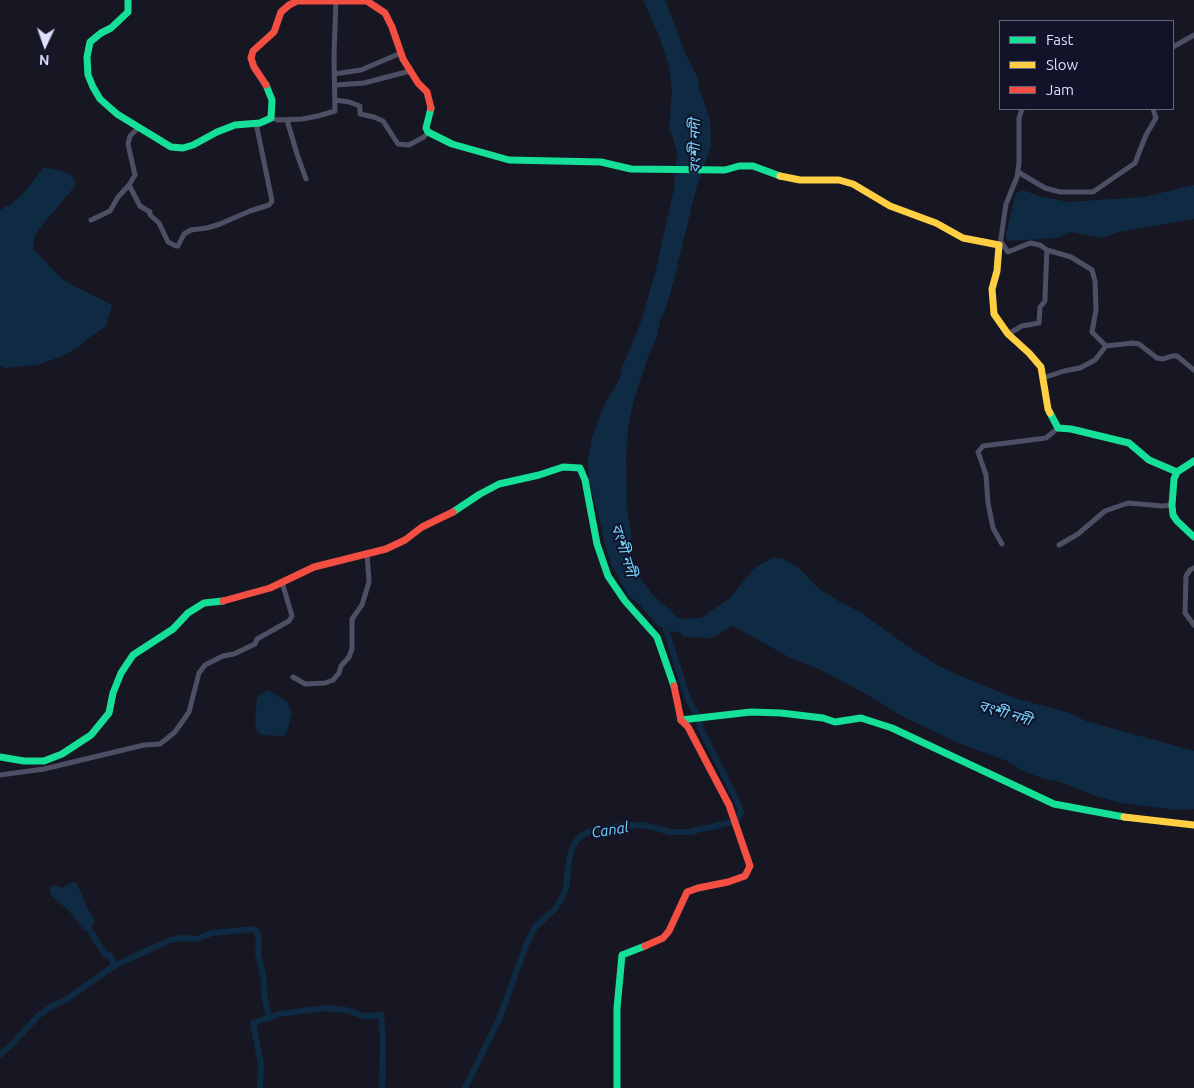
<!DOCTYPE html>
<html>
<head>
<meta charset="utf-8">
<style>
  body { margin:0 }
  #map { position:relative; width:1194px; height:1088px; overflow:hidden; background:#171724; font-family:Ubuntu,sans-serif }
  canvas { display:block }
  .legend { position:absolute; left:999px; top:20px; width:175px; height:90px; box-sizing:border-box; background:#121229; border:1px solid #63647e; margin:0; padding:6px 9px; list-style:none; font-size:15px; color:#dcdffd }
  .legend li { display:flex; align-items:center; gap:10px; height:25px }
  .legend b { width:25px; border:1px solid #63647e }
  .north { position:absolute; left:20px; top:20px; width:50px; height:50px; -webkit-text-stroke:4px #121229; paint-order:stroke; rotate:183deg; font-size:14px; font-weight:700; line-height:20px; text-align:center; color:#dcdffd }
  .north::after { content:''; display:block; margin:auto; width:18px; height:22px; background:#dcdffd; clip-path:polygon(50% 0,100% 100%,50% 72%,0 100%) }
</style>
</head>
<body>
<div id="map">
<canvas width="1194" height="1088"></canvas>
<ul class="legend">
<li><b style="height:6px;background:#16e098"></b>Fast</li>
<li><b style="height:6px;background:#ffcf43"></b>Slow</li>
<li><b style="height:6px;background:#f24e42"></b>Jam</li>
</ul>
<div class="north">N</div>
</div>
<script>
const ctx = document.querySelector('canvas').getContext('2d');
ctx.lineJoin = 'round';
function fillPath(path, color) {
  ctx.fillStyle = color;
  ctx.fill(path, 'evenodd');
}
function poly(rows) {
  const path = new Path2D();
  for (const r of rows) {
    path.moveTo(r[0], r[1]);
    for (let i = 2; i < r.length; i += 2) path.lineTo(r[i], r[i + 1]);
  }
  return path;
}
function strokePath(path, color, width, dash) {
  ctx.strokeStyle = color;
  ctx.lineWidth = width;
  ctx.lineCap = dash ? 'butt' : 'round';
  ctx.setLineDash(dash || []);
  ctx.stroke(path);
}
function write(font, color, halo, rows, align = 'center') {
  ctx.font = font + ' Ubuntu,"Noto Sans Bengali",sans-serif';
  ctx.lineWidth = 4;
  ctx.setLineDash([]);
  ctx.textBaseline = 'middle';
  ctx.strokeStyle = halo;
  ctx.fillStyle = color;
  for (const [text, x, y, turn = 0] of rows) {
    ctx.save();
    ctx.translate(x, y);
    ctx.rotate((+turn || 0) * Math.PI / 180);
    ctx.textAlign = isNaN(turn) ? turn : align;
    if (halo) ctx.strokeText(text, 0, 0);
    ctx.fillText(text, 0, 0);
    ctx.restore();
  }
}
fillPath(poly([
  [643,0,665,0,686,55,697,76,700,91,710,119,711,146,696,189,680,255,665,293,657,337,649,354,634,399,628,427,626,458,627,509,631,533,631,559,635,571,652,594,677,617,685,619,695,618,701,618,708,613,729,599,753,570,761,564,775,557,784,559,800,569,818,588,840,602,860,612,906,645,937,665,951,672,1014,698,1067,712,1086,721,1194,751,1194,809,1177,810,1121,803,1096,796,1060,782,1044,779,1021,770,1007,761,958,743,900,715,866,694,819,669,787,656,726,622,718,628,694,634,669,631,657,625,640,605,628,595,611,564,605,545,602,529,589,482,588,461,592,438,604,405,620,378,622,368,642,319,656,269,674,189,677,153,673,138,669,130,672,90,669,66,658,33],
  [44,167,63,171,70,175,75,180,75,186,38,230,35,235,33,249,61,278,70,284,112,305,106,326,90,337,79,347,63,356,37,365,5,368,0,366,0,210,11,204,22,195],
  [1194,185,1194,219,1119,232,1102,238,1071,232,1057,238,1007,241,1006,233,1016,193,1023,190,1039,196,1068,202,1144,197],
  [269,690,288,703,292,713,287,732,283,736,262,735,257,731,255,723,257,698,262,693],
  [73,882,77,883,86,906,95,920,91,928,91,934,83,929,69,911,52,896,50,892,50,887,55,885,62,888]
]), '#0f2b43');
strokePath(poly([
  [88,927,102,950,105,954,110,955,114,966],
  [0,1055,11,1045,39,1015,54,1005,64,1001,114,966,170,940,182,938,197,939,212,933,253,929,257,932,259,941,258,953,264,980,264,993,269,1018],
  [260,1088,261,1064,253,1023,279,1014,325,1008,346,1010,364,1016,381,1015,383,1040,382,1088],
  [465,1088,500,1017,526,945,535,927,555,909,562,898,566,888,569,860,573,846,578,839,585,833,619,826,643,825,671,832,688,832,737,821,741,812,737,801,700,727,698,716,689,702,664,624]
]), '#0f2b43', 6);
strokePath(poly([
  [660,311,673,265],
  [686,632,711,633,736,617]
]), '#0f2b43', 10);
strokePath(poly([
  [1173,47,1194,35],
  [334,74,361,70,401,53],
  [336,85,364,83,410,71],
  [335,100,349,102,360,106,360,114,374,117,383,121,398,144,409,145,424,137,428,132],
  [271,118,277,120,302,119,318,116,335,111,334,55,336,0],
  [287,120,297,154,306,179],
  [139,127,130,136,128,144,135,175,129,185,140,206,150,212,150,215,159,223,168,242,176,246,178,246,184,234,191,230,207,228,220,224,250,211,269,205,272,201,256,123],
  [1018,172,1045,188,1060,192,1093,192,1135,163,1146,135,1156,118,1153,109],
  [91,220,110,211,118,197,129,185],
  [1001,242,1008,252,1030,243,1040,245,1047,250,1071,257,1092,270,1095,281,1096,310,1092,332,1106,346,1133,343,1139,344,1157,358,1163,359,1172,356,1177,356,1194,370],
  [1000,245,1006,204,1017,177,1019,163,1019,118,1022,109],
  [1008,334,1022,326,1039,323,1040,307,1045,301,1045,296,1047,250],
  [1043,378,1064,371,1080,368,1095,360,1106,346],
  [1002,544,993,528,988,503,986,475,978,452,983,446,1046,438,1058,428],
  [1059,545,1078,534,1105,511,1128,503,1163,506,1172,505],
  [1194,568,1190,570,1186,576,1185,613,1194,625],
  [293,677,305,684,325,683,333,680,339,673,341,666,349,657,352,649,352,619,362,605,369,582,367,553],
  [0,775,44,769,144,745,160,744,175,732,189,712,199,673,205,665,223,656,234,654,255,644,257,639,289,621,292,616,282,582]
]), '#4d5064', 5);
strokePath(poly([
  [128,0,128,12,111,28,101,33,90,42,87,57,88,75,93,87,100,99,117,114,171,147,183,148,193,145,217,132,235,125,260,123,271,118,272,100,266,85],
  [431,108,426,128,428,132,452,144,509,160,601,162,631,169,725,170,739,166,753,166,780,176],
  [1050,413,1058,428,1071,429,1129,443,1149,460,1177,472],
  [1194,461,1177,472,1174,479,1172,505,1173,515,1177,521,1194,537],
  [453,512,480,494,499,484,539,475,563,467,580,468,585,480,597,544,608,576,625,601,657,637,674,686],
  [681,720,751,712,781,713,823,718,835,722,861,718,892,728,1054,804,1124,817],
  [0,757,24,761,44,761,62,754,91,735,109,713,113,693,121,673,133,655,173,629,188,613,204,603,223,601],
  [617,1088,617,1008,622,955,645,946]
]), '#16e098', 7);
strokePath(poly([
  [780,176,800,180,839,180,853,184,890,206,936,223,963,238,999,245,997,271,992,289,994,314,1008,334,1029,353,1041,367,1048,409,1050,413],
  [1124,817,1194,825]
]), '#ffcf43', 7);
strokePath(poly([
  [266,85,254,67,251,58,253,51,274,32,281,12,289,5,297,1,367,1,385,13,392,27,403,59,418,83,427,92,431,108],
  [223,601,270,588,314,567,386,549,405,540,422,527,453,512],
  [645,946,663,938,669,931,687,892,698,888,728,882,745,876,750,866,729,805,688,727,681,720,674,686]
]), '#f24e42', 7);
write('italic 15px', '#71d1f7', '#121229', [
  ["বংশী নদী",695,146,-90],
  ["বংশী নদী",624,550,73],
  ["বংশী নদী",1005,713,17],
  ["Canal",610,830,-9]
]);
</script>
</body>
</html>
